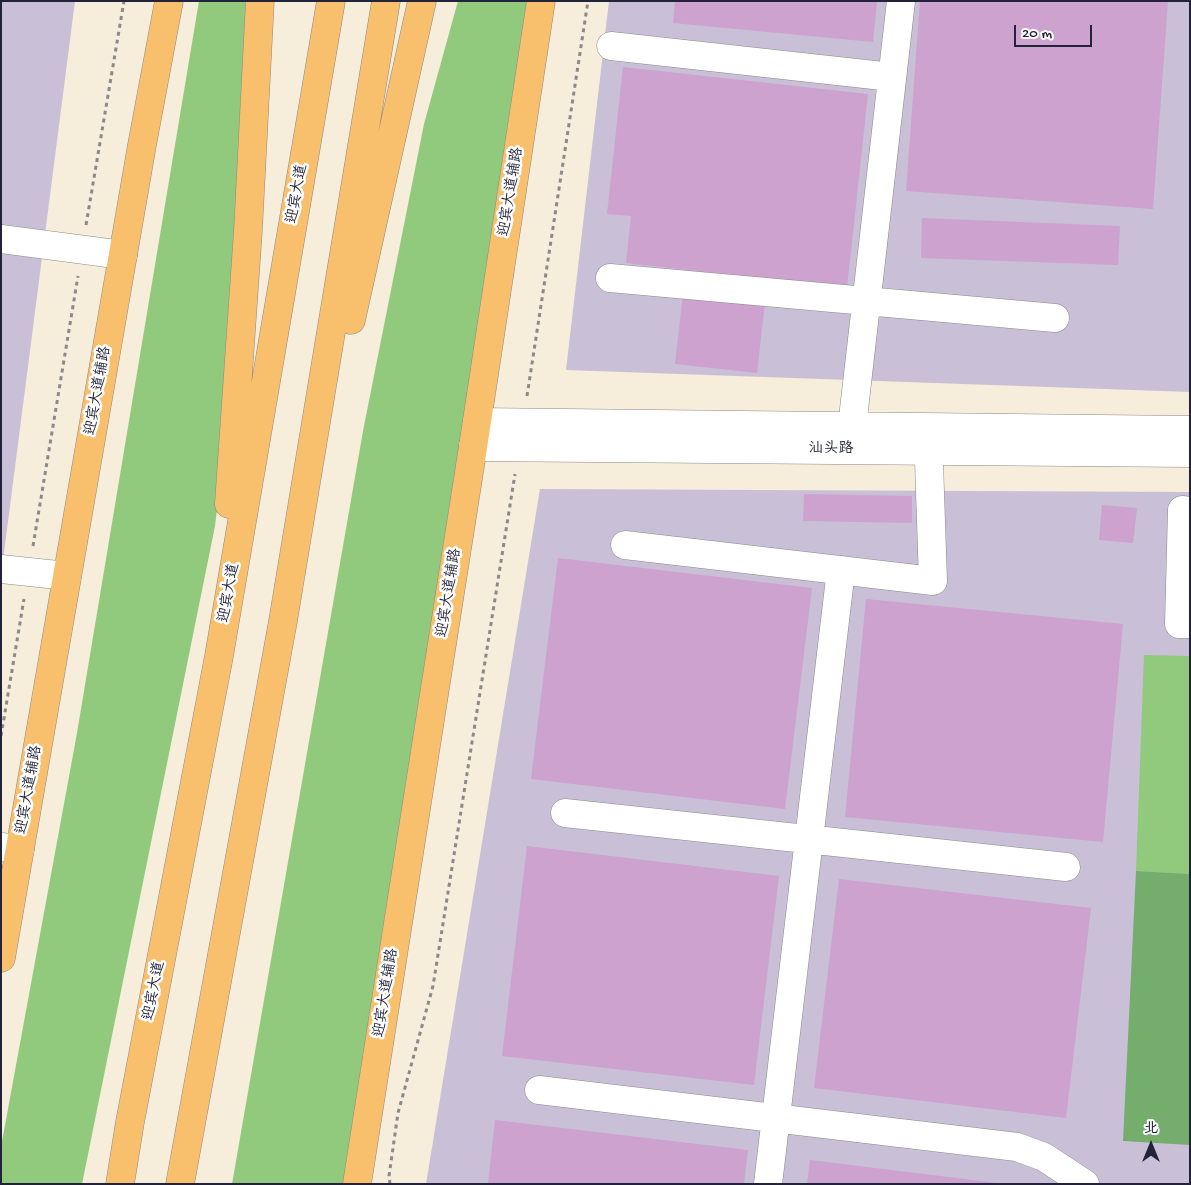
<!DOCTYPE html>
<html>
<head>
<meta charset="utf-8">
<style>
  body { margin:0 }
  #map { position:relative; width:1191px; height:1185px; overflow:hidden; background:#f6eddb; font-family:"Gochi Hand","LXGW WenKai TC",sans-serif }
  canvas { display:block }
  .frame { position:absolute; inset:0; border:2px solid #22223b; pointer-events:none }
  .north { position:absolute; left:1126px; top:1120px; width:50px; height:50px; -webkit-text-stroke:4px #fff; paint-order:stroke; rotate:0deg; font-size:14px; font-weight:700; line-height:20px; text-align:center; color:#22223b }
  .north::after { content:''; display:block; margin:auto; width:18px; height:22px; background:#22223b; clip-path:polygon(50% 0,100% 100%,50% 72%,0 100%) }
  .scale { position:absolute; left:1014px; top:25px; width:78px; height:22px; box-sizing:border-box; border:2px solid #22223b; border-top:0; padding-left:6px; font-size:15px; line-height:18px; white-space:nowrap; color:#22223b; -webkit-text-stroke:4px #fff; paint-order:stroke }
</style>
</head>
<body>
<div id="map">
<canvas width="1191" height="1185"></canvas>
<div class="frame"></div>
<div class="north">北</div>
<div class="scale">20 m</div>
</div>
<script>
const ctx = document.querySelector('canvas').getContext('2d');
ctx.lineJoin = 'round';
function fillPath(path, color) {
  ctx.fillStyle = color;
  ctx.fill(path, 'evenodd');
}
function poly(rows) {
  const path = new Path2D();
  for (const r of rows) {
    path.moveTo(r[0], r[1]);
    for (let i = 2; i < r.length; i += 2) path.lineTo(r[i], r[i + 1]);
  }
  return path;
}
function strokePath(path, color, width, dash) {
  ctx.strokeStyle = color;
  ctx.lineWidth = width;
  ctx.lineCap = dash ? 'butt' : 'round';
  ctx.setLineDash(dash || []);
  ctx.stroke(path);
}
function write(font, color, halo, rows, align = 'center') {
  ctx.font = font + ' "Gochi Hand","LXGW WenKai TC",sans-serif';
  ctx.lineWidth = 5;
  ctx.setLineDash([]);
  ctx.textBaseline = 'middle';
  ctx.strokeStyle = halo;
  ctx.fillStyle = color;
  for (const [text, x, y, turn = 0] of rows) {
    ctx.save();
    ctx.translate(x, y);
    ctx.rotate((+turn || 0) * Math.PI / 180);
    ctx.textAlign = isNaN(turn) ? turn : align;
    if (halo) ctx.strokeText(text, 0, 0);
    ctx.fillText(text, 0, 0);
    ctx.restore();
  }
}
fillPath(poly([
  [1,1,75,1,1,576],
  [609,1,1190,1,1190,392,566,370],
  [540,489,1190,492,1190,1184,426,1184]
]), '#c9bfd7');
fillPath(poly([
  [199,1,253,1,229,410,215,526,82,1184,1,1184,1,1147,77,733],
  [458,1,529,1,344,1184,232,1184,363,431,424,124],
  [1144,655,1190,656,1190,874,1136,871]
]), '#91c97d');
fillPath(poly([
  [1136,871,1190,874,1190,1145,1123,1141]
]), '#74ad6c');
fillPath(poly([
  [675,1,877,1,873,42,673,23],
  [920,1,1168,1,1153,209,906,191],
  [623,67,868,94,847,288,626,263,631,216,607,214],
  [922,218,1120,226,1118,265,921,258],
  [683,294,765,303,757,373,675,364],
  [804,494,912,496,912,523,803,521],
  [1102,505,1137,508,1133,543,1099,540],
  [558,558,812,588,785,809,531,779],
  [866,599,1123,624,1103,842,845,817],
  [527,846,779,876,754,1085,502,1056],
  [839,879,1091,908,1066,1118,814,1088],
  [495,1120,748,1150,744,1184,488,1184],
  [810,1160,997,1183,997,1184,807,1184]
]), '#cda2ce');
const minor = poly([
  [611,46,892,77],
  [1,239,123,255],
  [610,278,1055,318],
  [477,422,1190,430],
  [850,444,901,1],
  [473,447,1190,453],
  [1190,511,1182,510,1179,624,1190,624],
  [625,545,933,581,928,432],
  [1,569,67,576],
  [565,813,1066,867],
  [1,847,20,849],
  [539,1090,1017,1147,1044,1157,1085,1184],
  [768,1184,841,570]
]);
const major = poly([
  [1,958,142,145,169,1],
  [357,1184,473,447,541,1]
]);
const highway = poly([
  [351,320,422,1],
  [229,504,248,231,260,1],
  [120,1184,130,1122,219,656,331,1],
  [180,1184,283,621,386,1]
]);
strokePath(minor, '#8c888b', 29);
strokePath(major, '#8c888b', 29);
strokePath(highway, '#8c888b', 29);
strokePath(poly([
  [86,225,124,1],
  [527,396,588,1],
  [33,546,78,276],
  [1,736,24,599],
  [390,1184,389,1176,398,1113,433,986,515,474]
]), '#8c888b', 3, [4, 4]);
strokePath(minor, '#fff', 28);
strokePath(major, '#f8bf6c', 28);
strokePath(highway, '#f8bf6c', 28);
write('15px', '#22223b', '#fff', [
  ["迎宾大道辅路",512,192,-81],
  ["迎宾大道",298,194,-80],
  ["迎宾大道辅路",99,391,-80],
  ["汕头路",831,450],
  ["迎宾大道",230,593,-80],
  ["迎宾大道辅路",450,593,-81],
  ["迎宾大道辅路",30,790,-80],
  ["迎宾大道",155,991,-79],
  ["迎宾大道辅路",387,993,-81]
]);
</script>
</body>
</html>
